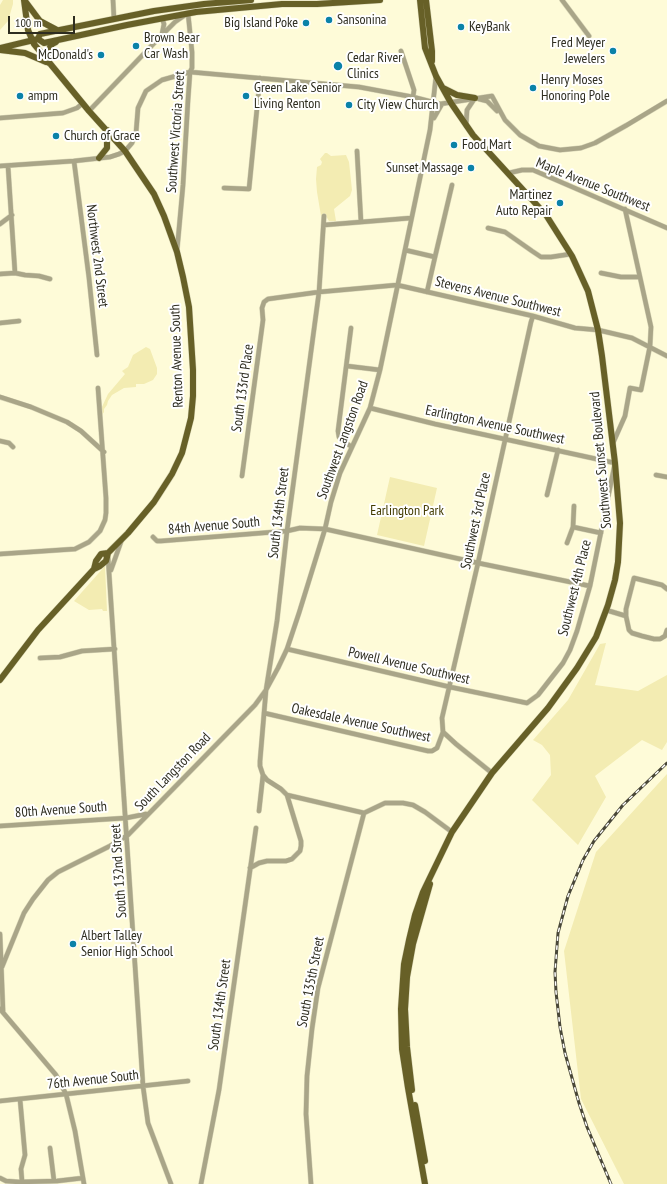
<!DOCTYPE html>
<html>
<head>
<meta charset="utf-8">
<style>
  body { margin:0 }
  #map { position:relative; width:667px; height:1184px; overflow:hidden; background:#fefbd8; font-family:"PT Sans Narrow",sans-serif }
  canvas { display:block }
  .scale { position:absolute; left:8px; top:16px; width:67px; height:18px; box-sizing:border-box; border:2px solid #2e2d20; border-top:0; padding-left:5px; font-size:12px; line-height:14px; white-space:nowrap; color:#2e2d20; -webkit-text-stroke:3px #fff; paint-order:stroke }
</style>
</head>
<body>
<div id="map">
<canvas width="667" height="1184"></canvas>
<div class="scale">100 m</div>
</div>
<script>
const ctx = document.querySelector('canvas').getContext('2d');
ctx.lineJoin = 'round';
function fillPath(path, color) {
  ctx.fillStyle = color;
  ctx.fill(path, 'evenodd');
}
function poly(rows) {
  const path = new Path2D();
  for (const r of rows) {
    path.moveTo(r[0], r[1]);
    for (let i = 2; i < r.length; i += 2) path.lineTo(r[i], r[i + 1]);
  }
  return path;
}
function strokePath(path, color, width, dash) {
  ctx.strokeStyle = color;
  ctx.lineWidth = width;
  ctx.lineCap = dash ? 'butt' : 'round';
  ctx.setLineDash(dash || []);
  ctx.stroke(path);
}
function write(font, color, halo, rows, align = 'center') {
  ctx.font = font + ' "PT Sans Narrow",sans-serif';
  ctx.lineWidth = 4;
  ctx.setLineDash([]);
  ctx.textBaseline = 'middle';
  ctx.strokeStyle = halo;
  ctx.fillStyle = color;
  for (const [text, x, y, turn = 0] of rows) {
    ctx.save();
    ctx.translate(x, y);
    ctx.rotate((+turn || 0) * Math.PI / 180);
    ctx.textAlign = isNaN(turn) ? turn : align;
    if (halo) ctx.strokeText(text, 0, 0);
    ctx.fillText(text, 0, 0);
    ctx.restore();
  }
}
fillPath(poly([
  [3,0,13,0,13,4,8,21,0,30,0,5],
  [325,153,327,153,331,156,346,155,349,162,352,190,350,196,334,209,336,221,329,221,326,216,321,216,317,192,316,179,317,167,321,165,322,162,320,159],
  [146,347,150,349,157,368,157,374,153,380,144,384,136,384,136,387,124,388,112,395,108,401,107,405,104,409,104,412,102,415,101,409,108,394,125,374,122,371,128,367,133,355],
  [390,477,437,488,424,546,377,535],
  [105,566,107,611,103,611,102,609,89,610,74,601],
  [606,643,595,685,638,691,667,675,667,742,662,750,642,740,595,776,606,797,578,845,532,800,551,775,550,755,542,745,533,740,568,700,600,644],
  [667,774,667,1184,624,1184,581,1099,564,951,596,852]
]), '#f3ecb2');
const minor = poly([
  [113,0,114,19],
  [562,0,589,36],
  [162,18,164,24,162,34],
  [401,51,414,90,413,97],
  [479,99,487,101,497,111],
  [89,111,159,38,175,22,188,13,192,52,192,68,190,72,188,100,183,185,177,251],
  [0,118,63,113,77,108,83,103],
  [434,118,442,104],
  [466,126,467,110,475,98],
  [357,151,361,222],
  [74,161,89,278,97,355],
  [0,166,74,161,110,157,119,154,125,151,132,143,136,133,138,108,146,91,162,80,190,72,359,87,413,97,440,104,492,96,505,120,520,135,539,146,560,150,581,148,595,143,627,125,667,101],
  [8,166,15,273],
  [509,173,522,170,533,170,667,228],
  [224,188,249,189,260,78],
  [0,224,12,215],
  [324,225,411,218],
  [488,228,505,232,532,251,541,257,551,257,571,254],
  [405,250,435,257,452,185],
  [601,273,621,277,640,277],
  [0,274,15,273,25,275,39,276,50,279],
  [427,292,435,257],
  [0,323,19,321],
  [351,328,338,431,339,437,343,441,352,447],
  [347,366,380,370],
  [0,397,31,407,67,422,81,431,104,452],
  [0,441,9,443,13,447],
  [613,443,625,416,630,388,641,390,650,346,651,327,625,209],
  [656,475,667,477],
  [242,476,263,320,262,308,264,302,268,299,319,292,397,285,533,316,575,328,598,330,632,338,667,356],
  [547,495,558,450],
  [573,527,601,533],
  [153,537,157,541,161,541,287,531,300,528,325,529,478,563,590,586],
  [567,543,573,527,574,506],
  [0,554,75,549,89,542,100,531,105,520,106,513,106,498,98,388],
  [108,557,143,1086,148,1123,171,1184],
  [111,570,122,539],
  [667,589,662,585,634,578,626,609,626,616,629,630,632,633,642,636,654,639,660,639,665,636,667,630],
  [606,610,626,616],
  [287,649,450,687,527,703,538,695,563,663,570,650,577,631,590,586,615,463,435,424,370,408],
  [40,658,60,657,82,651,115,649],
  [264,713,428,751,432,751,437,748,443,732,442,718,478,563,531,322,533,316],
  [443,732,456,744,492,773],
  [287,795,364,813,385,803,403,803,413,805,425,812,452,832],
  [259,811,263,775,260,766,260,761,266,690,277,621,287,531,319,292,324,216],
  [0,826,126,818,146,814],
  [250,868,259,863,267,861,286,861,292,859,300,851,301,846,301,841,287,795,281,789,267,780,263,775],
  [0,934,3,1011],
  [2,967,24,913,33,899,48,880,58,872,110,846,128,835,255,705,266,690,278,668,287,649,299,613,325,529,331,502,340,473,370,408,380,370,430,130,436,76],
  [0,1009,56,1075,66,1094,75,1131,84,1184],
  [20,1099,25,1155,21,1169,22,1181],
  [0,1101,188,1081],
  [50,1148,54,1181],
  [0,1178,6,1181,19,1182,57,1181,83,1178],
  [201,1184,219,1090,256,828],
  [311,1184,306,1114,307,1076,312,1029,318,988,364,813]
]);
const major = poly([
  [24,0,28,30,34,44,89,111,125,151,154,194,164,216,177,252,183,277,189,307,193,370,193,396,191,418,182,453,172,474,154,502,128,533,108,553,101,554,96,561,94,569],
  [420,0,425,48,436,76,451,103,473,135,546,215,572,256,588,291,598,330,602,356,615,463,620,523,618,562,615,580,608,605,596,637,577,668,548,708,492,773,452,832,423,892,415,915,409,940,404,964,401,1009,402,1049,408,1088,425,1184],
  [426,0,432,51,432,61],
  [25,1,40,21,57,30],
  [38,39,40,34,154,11,204,4,251,0],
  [0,48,38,39,44,43,127,25,196,12,282,4,317,4,380,0],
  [0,50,25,53,46,62],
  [49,63,48,51,52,44,56,42],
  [443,88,457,95,475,98],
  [99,158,107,148,107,130],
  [0,680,38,630,94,569,100,566,106,561,108,553],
  [412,1090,407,1047,405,1009,407,977,413,944,430,884],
  [415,1105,425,1161]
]);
strokePath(minor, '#d9d6b7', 5.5);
strokePath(major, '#d9d6b7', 7);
strokePath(minor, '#a9a588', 4.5);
strokePath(major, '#676027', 6);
const rail = poly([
  [611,1184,587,1127,579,1103,565,1053,560,1027,556,992,555,972,558,933,568,896,583,860,594,841,623,805,667,763]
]);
strokePath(rail, '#494738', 3);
strokePath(rail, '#fff', 1.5, [4.5]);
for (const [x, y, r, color] of [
  [329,20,4,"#0a82a8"],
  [306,23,4,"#0a82a8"],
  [461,27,4,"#0a82a8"],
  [136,46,4,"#0a82a8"],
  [613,51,4,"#0a82a8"],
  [101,55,4,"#0a82a8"],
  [338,66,5,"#0a82a8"],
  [533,88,4,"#0a82a8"],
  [20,96,4,"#0a82a8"],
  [246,96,4,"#0a82a8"],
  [349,105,4,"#0a82a8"],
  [56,136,4,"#0a82a8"],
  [454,145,4,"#0a82a8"],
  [471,168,4,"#0a82a8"],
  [560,203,4,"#0a82a8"],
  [73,944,4,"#0a82a8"]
]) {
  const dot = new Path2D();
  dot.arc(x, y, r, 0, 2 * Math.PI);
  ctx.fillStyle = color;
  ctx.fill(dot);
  strokePath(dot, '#fff', 1.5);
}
write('14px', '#2e2d20', '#fff', [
  ["Sansonina",337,20],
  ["Big Island Poke",298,23,"right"],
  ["KeyBank",469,27],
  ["Brown Bear",144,38],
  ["Car Wash",144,54],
  ["Fred Meyer",605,43,"right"],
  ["Jewelers",605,59,"right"],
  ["McDonald's",93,55,"right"],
  ["Cedar River",347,58],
  ["Clinics",347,74],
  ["Henry Moses",541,80],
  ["Honoring Pole",541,96],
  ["Green Lake Senior",254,88],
  ["Living Renton",254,104],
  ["ampm",28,96],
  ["City View Church",357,105],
  ["Church of Grace",64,136],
  ["Food Mart",462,145],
  ["Sunset Massage",463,168,"right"],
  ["Martinez",552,195,"right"],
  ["Auto Repair",552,211,"right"],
  ["Albert Talley",81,936],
  ["Senior High School",81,952]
], 'left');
write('14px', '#2e2d20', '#fff', [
  ["Southwest Victoria Street",176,132,-86],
  ["Maple Avenue Southwest",593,185,22],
  ["Northwest 2nd Street",97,256,83],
  ["Stevens Avenue Southwest",498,297,14],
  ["Renton Avenue South",177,356,-92],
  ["South 133rd Place",243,388,-82],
  ["Earlington Avenue Southwest",495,425,12],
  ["Southwest Langston Road",343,440,-70],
  ["Southwest Sunset Boulevard",601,460,-95],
  ["South 134th Street",279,513,-83],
  ["Southwest 3rd Place",476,521,-78],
  ["84th Avenue South",214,526,-5],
  ["Southwest 4th Place",575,588,-76],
  ["Powell Avenue Southwest",409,666,13],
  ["Oakesdale Avenue Southwest",361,723,12],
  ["South Langston Road",173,772,-46],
  ["80th Avenue South",61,810,-4],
  ["South 132nd Street",119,871,-94],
  ["South 135th Street",311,982,-79],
  ["South 134th Street",220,1005,-82],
  ["76th Avenue South",93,1080,-6]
]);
write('14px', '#423b00', '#fff', [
  ["Earlington Park",407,511]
]);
</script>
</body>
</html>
